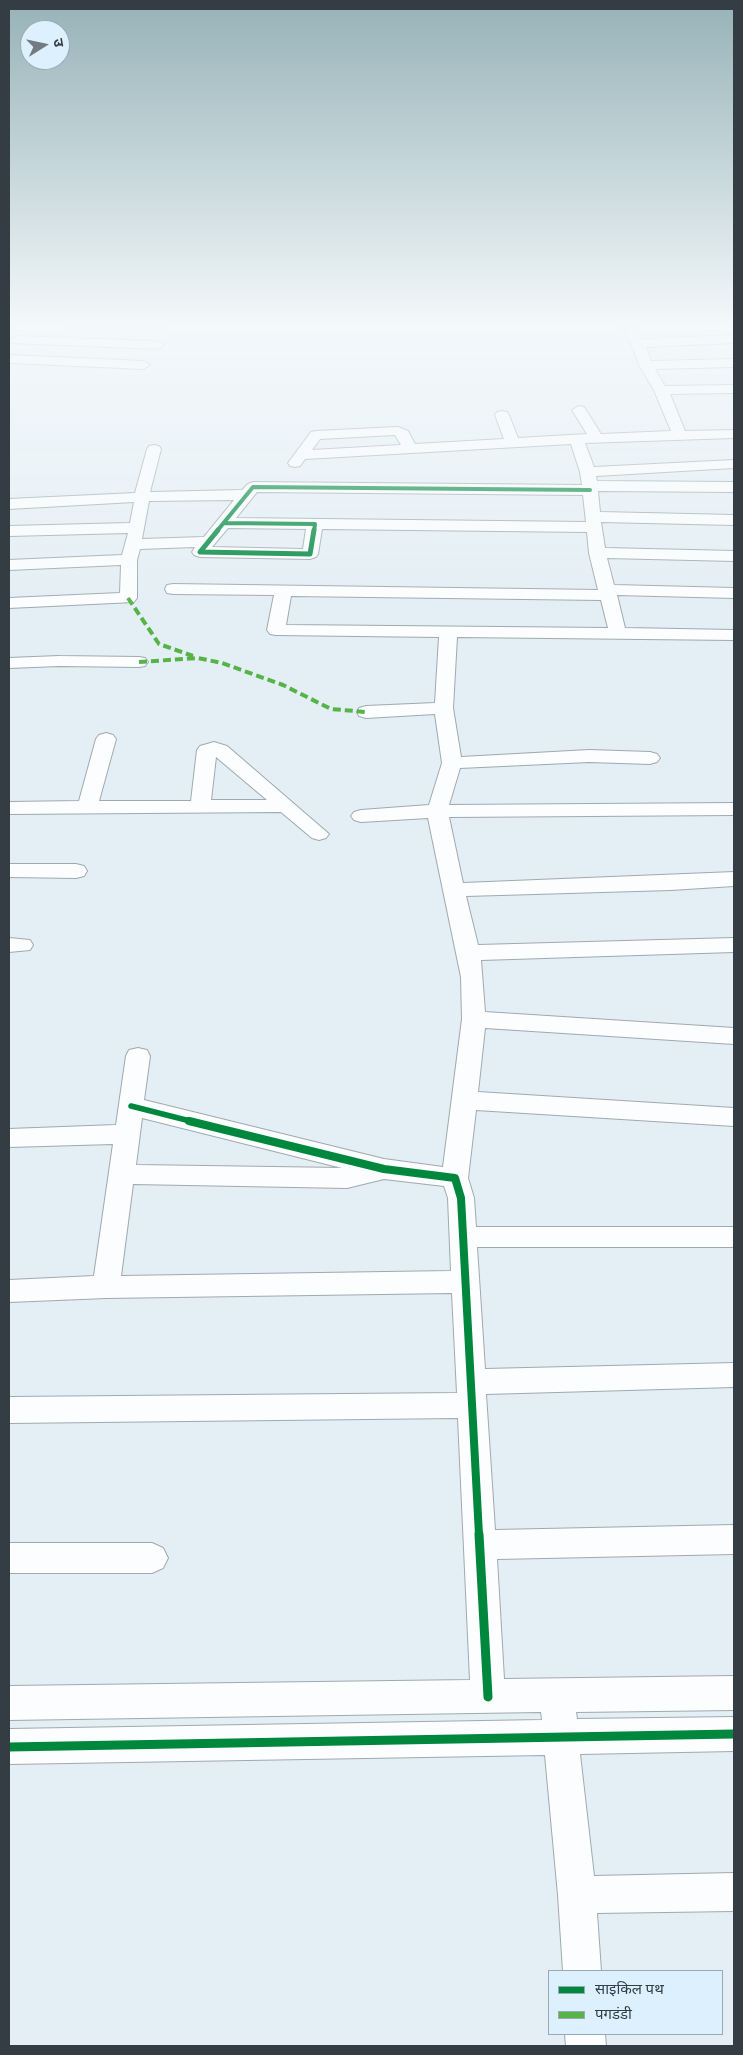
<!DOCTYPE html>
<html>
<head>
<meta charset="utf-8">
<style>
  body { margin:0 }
  #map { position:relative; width:743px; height:2055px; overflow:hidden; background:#e4eff5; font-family:"Public Sans","Noto Sans Devanagari",sans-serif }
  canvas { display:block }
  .frame { position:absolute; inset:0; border:10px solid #333d43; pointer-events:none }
  .legend { position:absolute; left:548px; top:1970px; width:175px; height:65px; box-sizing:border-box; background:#dcf1fd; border:1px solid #98a9b3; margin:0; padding:6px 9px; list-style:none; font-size:15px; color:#333d43 }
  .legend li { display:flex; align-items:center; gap:10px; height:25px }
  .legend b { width:25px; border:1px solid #98a9b3 }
  .north { position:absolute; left:20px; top:20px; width:50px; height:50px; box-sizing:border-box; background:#dcf1fd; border:1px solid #98a9b3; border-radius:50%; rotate:80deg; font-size:14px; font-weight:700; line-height:20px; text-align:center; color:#333d43 }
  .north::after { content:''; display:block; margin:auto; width:18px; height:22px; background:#717b81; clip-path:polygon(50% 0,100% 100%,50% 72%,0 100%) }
</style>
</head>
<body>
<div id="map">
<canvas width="743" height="2055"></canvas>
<div class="frame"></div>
<ul class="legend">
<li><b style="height:6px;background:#00873e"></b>साइकिल पथ</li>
<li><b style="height:6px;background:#56b347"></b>पगडंडी</li>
</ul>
<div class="north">उ</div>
</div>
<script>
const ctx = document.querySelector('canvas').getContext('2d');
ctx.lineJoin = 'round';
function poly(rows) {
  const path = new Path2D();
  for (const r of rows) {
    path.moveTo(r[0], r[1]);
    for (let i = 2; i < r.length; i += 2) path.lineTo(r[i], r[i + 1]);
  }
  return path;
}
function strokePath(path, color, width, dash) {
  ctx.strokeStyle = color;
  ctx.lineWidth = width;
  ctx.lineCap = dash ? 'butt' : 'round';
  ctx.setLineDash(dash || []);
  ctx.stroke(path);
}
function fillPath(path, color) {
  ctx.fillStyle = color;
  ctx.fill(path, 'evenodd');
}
const minor = poly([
  [62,323,165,323,169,326,163,330,68,327,62,323],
  [621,323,633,323,642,339,734,335,734,343,646,347,651,361,734,359,734,367,655,369,665,386,734,385,734,393,670,394,685,431,734,430,734,438,585,443,594,467,734,460,734,468,596,476,597,481,734,482,734,492,598,491,600,512,734,515,734,525,601,522,605,548,734,551,734,561,607,558,614,585,734,588,734,598,617,595,625,628,734,630,734,640,457,637,453,708,461,757,589,750,650,752,657,754,660,758,657,762,650,764,589,762,460,768,449,805,734,803,734,815,449,817,463,883,734,872,734,886,671,890,466,896,478,945,734,938,734,952,481,960,485,1012,734,1028,734,1044,485,1028,478,1092,734,1108,734,1126,476,1110,468,1178,474,1198,476,1227,734,1227,734,1247,477,1247,485,1369,734,1363,734,1387,486,1394,495,1530,734,1525,734,1554,497,1559,504,1679,734,1676,734,1710,576,1712,577,1719,734,1717,734,1751,580,1754,594,1876,734,1873,734,1911,597,1913,601,1971,563,1971,558,1895,545,1755,9,1764,9,1729,542,1720,541,1712,9,1720,9,1686,470,1680,458,1418,9,1423,9,1397,457,1393,452,1293,106,1298,9,1302,9,1280,94,1276,113,1144,9,1147,9,1129,116,1125,126,1056,129,1050,138,1048,147,1050,150,1056,144,1100,384,1159,443,1167,462,1019,461,977,428,818,361,822,354,820,351,816,354,812,361,810,429,805,442,763,435,714,366,718,359,716,357,712,359,708,366,706,435,703,439,637,276,635,270,634,267,630,274,595,173,594,167,593,165,589,167,585,173,584,598,590,589,553,587,532,322,529,318,554,316,557,310,559,200,557,194,555,192,552,195,547,140,549,137,560,137,598,134,602,9,608,9,598,120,593,121,565,9,570,9,560,122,555,128,533,9,536,9,526,130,523,134,502,9,509,9,499,135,493,147,449,149,446,154,445,159,446,161,449,150,492,242,490,248,484,253,482,582,485,580,472,571,444,305,459,300,466,295,467,290,466,288,463,311,432,316,431,398,427,408,431,415,444,504,439,495,415,497,412,502,411,507,412,509,415,518,438,587,434,572,410,579,406,584,407,601,434,671,431,654,390,639,365,631,343,621,323],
  [395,435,401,445,312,450,320,439,395,435],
  [257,492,583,495,586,522,236,518,257,492],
  [234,500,204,537,142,539,149,501,234,500],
  [228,528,306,529,303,549,212,547,228,528],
  [291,596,601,600,608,628,286,625,291,596],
  [142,1118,342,1168,136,1165,142,1118],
  [384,1179,444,1186,448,1198,451,1271,121,1276,133,1184,347,1188,384,1179],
  [16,336,157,341,164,345,157,349,11,343,10,340,16,336],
  [9,355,143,361,150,365,143,369,9,363,9,355],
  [59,656,139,657,145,658,148,662,145,666,139,667,59,666,9,668,9,658,59,656],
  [106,733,113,735,116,739,99,801,191,801,197,750,200,746,214,742,227,746,329,834,326,838,319,840,312,838,281,812,9,814,9,802,79,801,96,739,99,735,106,733],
  [216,757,267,800,211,800,216,757],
  [76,864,84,866,87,871,84,876,76,878,9,877,9,864,76,864],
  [9,938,30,940,33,945,30,950,9,952,9,938],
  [9,1543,152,1543,163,1548,168,1558,163,1568,152,1573,9,1573,9,1543],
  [565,2034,605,2034,606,2046,566,2046,565,2034]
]);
strokePath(minor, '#a0a9ae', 2);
fillPath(minor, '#fbfdfe');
strokePath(poly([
  [128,598,159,644,193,656],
  [139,662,198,658,222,663,283,685,331,709,366,712]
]), '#56b347', 4, [8, 4]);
strokePath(poly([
  [224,523,315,524,314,531],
  [217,531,253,487,590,490]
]), '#00873e', 4);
strokePath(poly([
  [218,530,200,552,310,554,314,530]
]), '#00873e', 5);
strokePath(poly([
  [131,1106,194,1122]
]), '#00873e', 5.5);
strokePath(poly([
  [189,1121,384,1169,455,1178,461,1198,479,1535]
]), '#00873e', 8);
strokePath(poly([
  [479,1534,488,1697],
  [9,1747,734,1734]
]), '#00873e', 9);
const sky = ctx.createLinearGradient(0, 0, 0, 610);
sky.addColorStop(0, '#96b2b8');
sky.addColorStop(0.53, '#f3f8fa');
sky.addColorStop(1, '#f3f8fa00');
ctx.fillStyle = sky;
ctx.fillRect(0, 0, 743, 610);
</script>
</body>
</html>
